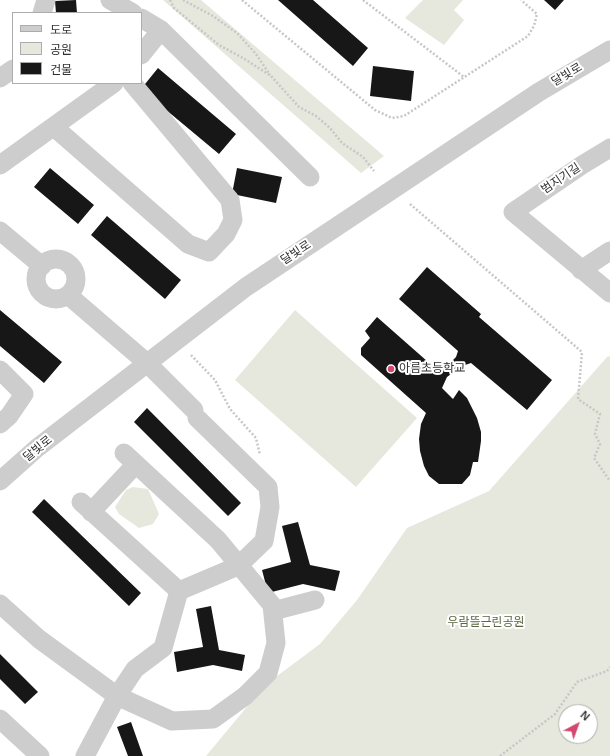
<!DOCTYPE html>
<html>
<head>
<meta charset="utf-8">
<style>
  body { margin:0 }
  #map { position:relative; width:610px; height:756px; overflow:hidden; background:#fff; font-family:Arial,"Noto Sans KR",sans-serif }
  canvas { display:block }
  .legend { position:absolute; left:12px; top:12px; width:130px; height:72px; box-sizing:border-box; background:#fff; border:1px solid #acacac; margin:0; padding:5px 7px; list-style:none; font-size:12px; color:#303030 }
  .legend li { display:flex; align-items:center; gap:8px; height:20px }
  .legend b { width:20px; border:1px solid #acacac }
  .north { position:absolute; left:558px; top:704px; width:40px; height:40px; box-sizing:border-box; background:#fff; border:1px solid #acacac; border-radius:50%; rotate:41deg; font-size:11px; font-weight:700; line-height:16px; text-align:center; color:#303030 }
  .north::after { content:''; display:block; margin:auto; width:14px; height:18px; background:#d2486f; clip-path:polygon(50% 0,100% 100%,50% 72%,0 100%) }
</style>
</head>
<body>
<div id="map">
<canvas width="610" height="756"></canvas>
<ul class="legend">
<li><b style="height:5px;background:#cdcdcd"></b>도로</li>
<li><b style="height:11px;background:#e6e8dd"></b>공원</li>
<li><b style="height:11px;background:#171717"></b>건물</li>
</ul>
<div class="north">N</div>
</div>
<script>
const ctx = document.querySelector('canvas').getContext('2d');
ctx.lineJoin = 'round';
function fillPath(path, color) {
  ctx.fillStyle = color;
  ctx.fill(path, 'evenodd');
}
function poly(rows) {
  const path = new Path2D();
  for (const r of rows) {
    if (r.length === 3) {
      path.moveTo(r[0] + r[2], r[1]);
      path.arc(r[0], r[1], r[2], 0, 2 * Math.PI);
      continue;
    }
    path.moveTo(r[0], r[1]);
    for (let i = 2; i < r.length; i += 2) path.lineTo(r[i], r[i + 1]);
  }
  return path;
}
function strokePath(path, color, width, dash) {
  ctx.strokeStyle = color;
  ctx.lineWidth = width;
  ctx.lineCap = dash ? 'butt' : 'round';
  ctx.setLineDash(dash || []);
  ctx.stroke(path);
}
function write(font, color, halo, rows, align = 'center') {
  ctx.font = font + ' Arial,"Noto Sans KR",sans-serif';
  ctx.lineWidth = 4;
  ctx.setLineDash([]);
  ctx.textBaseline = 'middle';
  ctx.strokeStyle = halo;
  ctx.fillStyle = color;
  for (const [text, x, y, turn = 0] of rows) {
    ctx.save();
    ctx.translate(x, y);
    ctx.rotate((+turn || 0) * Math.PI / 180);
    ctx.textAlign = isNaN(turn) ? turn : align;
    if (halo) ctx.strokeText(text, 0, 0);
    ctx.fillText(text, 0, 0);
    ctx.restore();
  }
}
fillPath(poly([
  [163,0,201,0,384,156,361,173],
  [423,0,463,0,454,10,464,20,444,45,405,18],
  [295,310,417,418,356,487,235,380],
  [610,356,610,756,206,756,265,685,320,644,357,600,407,528,489,491,607,357],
  [566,712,590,712,590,736,566,736],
  [133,487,148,489,159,514,153,524,139,528,119,514,115,507,126,490]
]), '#e6e8dd');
fillPath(poly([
  [76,0,77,13,56,13,55,1],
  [278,0,313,0,368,48,353,66],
  [544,0,564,0,555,10],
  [373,66,414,71,411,101,370,96],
  [158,68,236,134,219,154,141,89],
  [50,168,94,205,78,224,34,187],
  [237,168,282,177,276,203,232,194],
  [107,216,181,280,165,299,91,235],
  [427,267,481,314,479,317,552,380,527,410,471,363,462,366,447,377,442,388,453,399,459,390,467,398,477,418,481,432,481,441,478,462,473,462,470,475,462,484,439,484,429,476,424,466,420,451,419,439,421,424,426,413,361,355,361,348,370,338,365,331,377,317,436,369,451,362,456,357,458,351,399,299],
  [0,310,62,362,44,383,0,346],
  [147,408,241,503,228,516,134,422],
  [44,499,141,593,129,606,32,512],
  [298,522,310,565,340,571,335,591,303,584,268,593,262,570,291,562,282,526],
  [211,606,219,650,245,655,242,671,213,665,177,672,174,652,203,647,196,609],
  [0,654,38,692,25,704,0,679],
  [131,722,143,756,128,756,117,727]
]), '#171717');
strokePath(poly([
  [170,0,174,8,219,45,243,58,271,76,299,107,316,116,330,128,342,143,363,157,374,171],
  [183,0,213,16,237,33,256,54,270,75],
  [242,0,375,110,392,118,404,116,528,36,534,26,537,14,521,0],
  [363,0,464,77],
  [410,204,582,352,578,399,600,414,595,434,600,444,594,458,610,481],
  [191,355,215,380,230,409,256,438,260,455],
  [500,756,555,714,577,682,607,671,610,667]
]), '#c7c7c7', 2.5, [2, 2]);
strokePath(poly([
  [110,0,133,13],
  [42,13,46,0],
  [141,18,161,30],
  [141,55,161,30,310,177],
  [0,78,13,69],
  [54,127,188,244,209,252,226,234,233,220,230,200,132,83],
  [610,148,582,165,513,212,610,293],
  [0,165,114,83],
  [0,231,42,266],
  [56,279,20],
  [581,270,610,251],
  [68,295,147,363,194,410],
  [0,370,24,394,9,416,0,424],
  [0,481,37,448,246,287,539,92,610,50],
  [81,502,179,591],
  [91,512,136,464],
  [0,604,39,639,117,696,172,721,213,719,245,696,268,673,276,643,272,605,218,540,124,453],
  [273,611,315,600],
  [0,719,40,756],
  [85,756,117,696,135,669,163,648,179,591,238,566,264,541,270,507,268,487,197,418]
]), '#cdcdcd', 19);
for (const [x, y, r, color] of [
  [391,369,4,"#d2486f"]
]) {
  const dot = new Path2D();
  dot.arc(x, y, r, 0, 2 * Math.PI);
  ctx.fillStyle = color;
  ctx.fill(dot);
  strokePath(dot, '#fff', 1.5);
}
write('12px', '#303030', '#fff', [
  ["달빛로",567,75,-31],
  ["범지기길",561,179,-34],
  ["달빛로",296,253,-33],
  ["달빛로",38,449,-39]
]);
write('12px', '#303030', '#fff', [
  ["아름초등학교",399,369]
], 'left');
write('12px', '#5b6742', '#fff', [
  ["우람뜰근린공원",486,623]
]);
</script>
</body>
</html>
